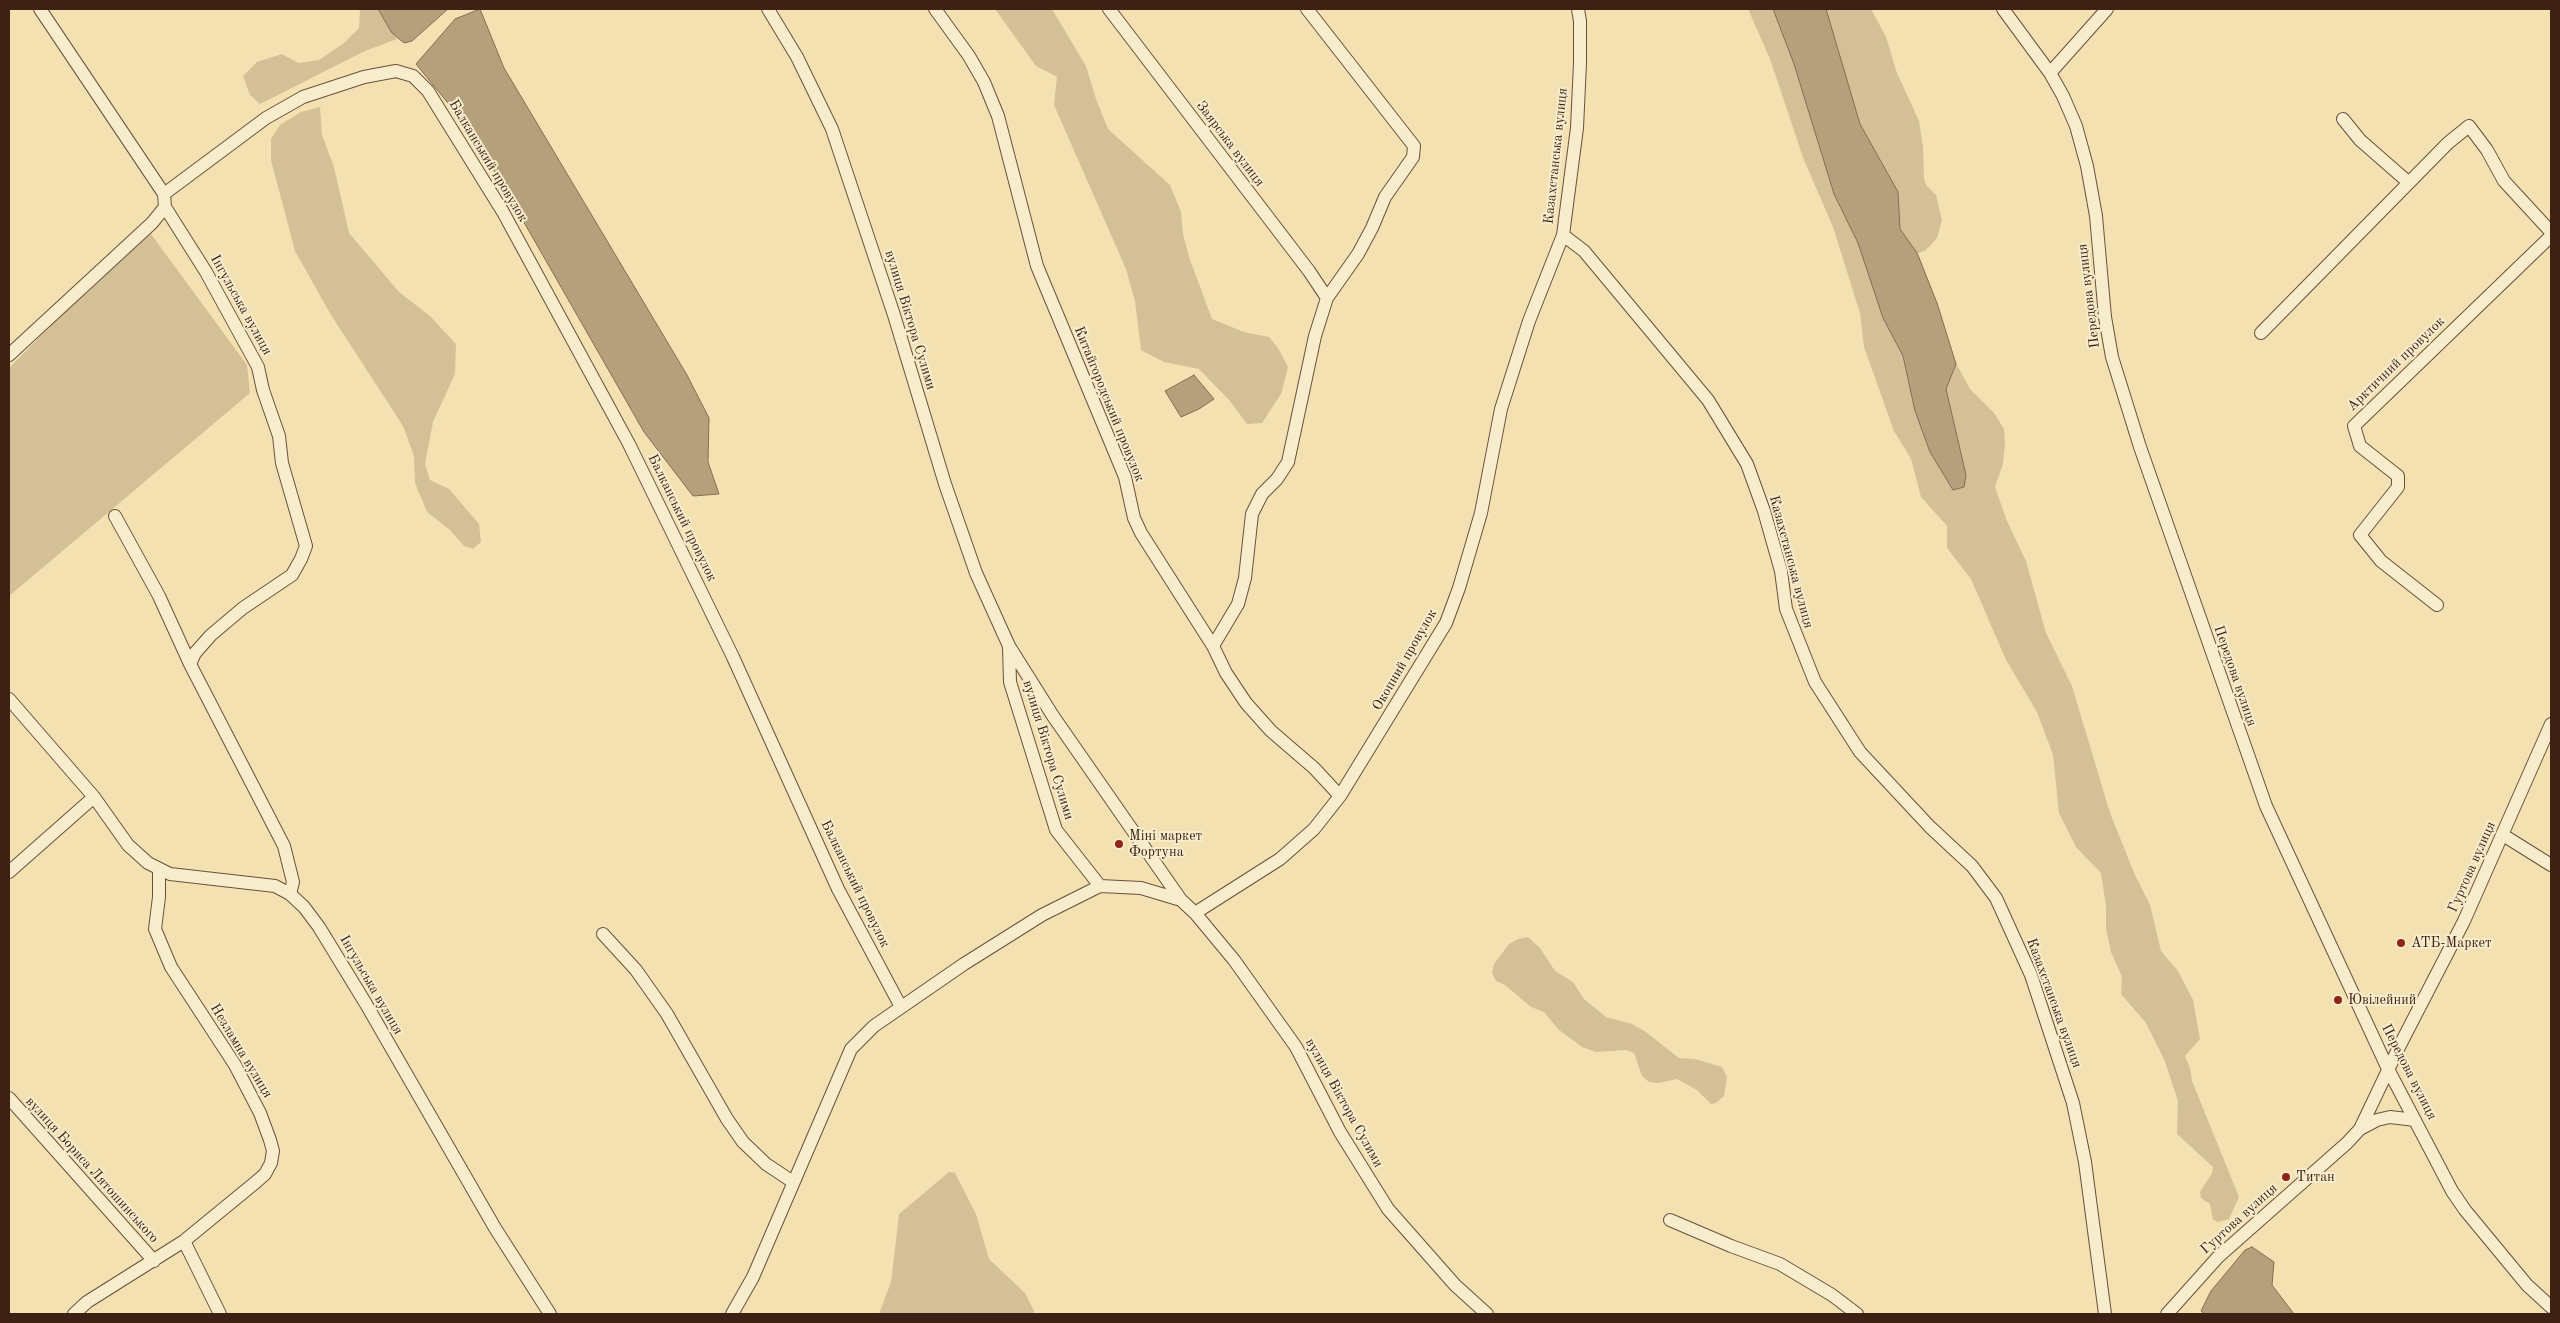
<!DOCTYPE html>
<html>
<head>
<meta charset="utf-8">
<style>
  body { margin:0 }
  #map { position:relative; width:2560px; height:1323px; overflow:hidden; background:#f3e1b1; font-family:"Old Standard TT",serif }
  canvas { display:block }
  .frame { position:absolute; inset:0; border:10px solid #3d2115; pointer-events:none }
</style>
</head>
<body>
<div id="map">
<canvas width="2560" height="1323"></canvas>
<div class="frame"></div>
</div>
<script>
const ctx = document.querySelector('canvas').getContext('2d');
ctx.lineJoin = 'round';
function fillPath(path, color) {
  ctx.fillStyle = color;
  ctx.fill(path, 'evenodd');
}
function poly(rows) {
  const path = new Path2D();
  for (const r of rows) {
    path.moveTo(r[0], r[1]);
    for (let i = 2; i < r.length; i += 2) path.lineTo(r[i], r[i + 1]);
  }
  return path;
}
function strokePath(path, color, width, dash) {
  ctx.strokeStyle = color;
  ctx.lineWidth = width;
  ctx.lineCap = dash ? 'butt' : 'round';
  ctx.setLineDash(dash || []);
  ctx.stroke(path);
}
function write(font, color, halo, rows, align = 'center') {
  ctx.font = font + ' "Old Standard TT",serif';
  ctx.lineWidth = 4;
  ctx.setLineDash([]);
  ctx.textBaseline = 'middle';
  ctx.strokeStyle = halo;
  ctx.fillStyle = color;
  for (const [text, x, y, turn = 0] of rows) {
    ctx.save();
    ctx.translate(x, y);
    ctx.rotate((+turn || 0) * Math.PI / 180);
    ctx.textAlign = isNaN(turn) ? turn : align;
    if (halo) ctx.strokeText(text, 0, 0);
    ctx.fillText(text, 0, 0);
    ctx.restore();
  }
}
fillPath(poly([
  [360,9,377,9,397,39,365,51,260,104,250,95,243,76,257,62,282,54,298,63,319,60,344,43,359,28],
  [995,9,1052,9,1086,66,1096,99,1108,129,1170,185,1181,212,1183,234,1189,257,1212,319,1244,332,1269,337,1278,348,1288,367,1281,394,1262,423,1247,424,1230,401,1199,369,1164,362,1141,350,1135,301,1126,269,1054,105,1057,77,1036,66],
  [1748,9,1871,9,1886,37,1897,73,1919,121,1923,147,1924,179,1926,185,1936,195,1942,220,1937,238,1925,251,1918,253,1937,303,1956,363,1970,389,1994,413,2004,429,2005,443,2003,464,1995,487,2007,521,2026,561,2046,633,2072,686,2110,813,2135,875,2150,905,2161,951,2178,971,2193,1000,2200,1039,2185,1056,2190,1068,2192,1081,2239,1197,2229,1219,2218,1222,2213,1220,2210,1204,2201,1198,2200,1192,2212,1173,2213,1167,2177,1134,2178,1101,2164,1059,2146,1023,2121,994,2122,977,2111,952,2106,929,2106,906,2101,873,2076,847,2059,813,2053,755,2037,712,2006,660,1971,579,1947,548,1947,526,1921,497,1911,459,1894,431,1864,347,1860,313,1833,227,1804,160,1770,59],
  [320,107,322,135,334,167,349,233,399,292,430,316,456,344,455,374,433,422,425,464,430,480,449,489,479,524,481,542,473,549,464,546,450,530,427,512,415,483,414,456,403,426,331,315,295,251,271,160,271,139,280,125,301,112],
  [151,234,247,365,250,393,9,596,9,368,121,255],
  [1528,937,1540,948,1555,971,1573,982,1584,999,1606,1017,1632,1024,1646,1032,1679,1058,1695,1059,1722,1067,1727,1077,1724,1096,1716,1103,1711,1104,1697,1090,1677,1079,1658,1083,1649,1082,1642,1076,1634,1053,1626,1050,1596,1052,1582,1047,1559,1030,1544,1012,1531,1007,1505,985,1496,981,1492,973,1494,964,1509,944,1518,939],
  [949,1172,955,1173,976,1214,989,1259,1025,1293,1034,1311,1033,1314,879,1314,891,1282,899,1214]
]), '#d4c096');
const water = poly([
  [378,9,448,9,412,41,404,43,392,33,378,9],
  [480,9,504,68,687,375,709,418,708,462,719,494,693,496,644,432,474,135,416,64,455,19,480,9],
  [1773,9,1826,9,1860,124,1898,192,1900,229,1917,253,1937,303,1956,364,1946,389,1966,475,1964,487,1953,490,1930,452,1915,411,1903,356,1883,318,1858,243,1834,194,1794,64,1773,9],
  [1194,375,1214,399,1199,409,1181,417,1165,391,1194,375],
  [2252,1247,2274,1262,2272,1285,2294,1314,2205,1314,2201,1311,2211,1291,2245,1250,2252,1247]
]);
fillPath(water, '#b5a07c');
strokePath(water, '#856d53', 1);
const minor = poly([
  [40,9,164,194,165,207,206,272,258,367,263,390,279,436,282,463,306,546,301,559,292,575,243,608,211,635,195,653,190,664,284,846,293,882,290,894],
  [768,9,797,57,832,129,894,315,945,484,976,573,1009,646,1010,682,1056,830,1100,886,1141,888,1181,900,1195,913,1234,960,1296,1047,1340,1132,1388,1209,1455,1285,1487,1314],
  [935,9,969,56,984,82,998,116,1037,266,1125,477,1134,518,1141,533,1213,646,1226,673,1246,703,1271,731,1314,768,1340,796],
  [1109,9,1309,271,1327,298],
  [2003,9,2050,73,2063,96,2076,126,2087,166,2096,216,2105,317,2112,357,2140,447,2266,806,2388,1069,2452,1191,2465,1210,2527,1285,2551,1307],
  [2050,73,2107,9],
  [2343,119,2360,140,2408,182],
  [164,194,266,118,303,97,364,77,396,71,413,76,428,91,503,212,629,444,733,657,838,889,901,1007],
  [1563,235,1584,251,1708,400,1747,464,1764,511,1781,571,1786,609,1815,682,1860,752,1930,827,1972,866,1996,898,2031,975,2073,1103,2085,1162,2105,1314],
  [2261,333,2448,143,2469,126,2487,150,2504,181,2551,232],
  [9,355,152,223,165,207],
  [115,516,159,596,190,664],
  [2437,605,2381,561,2360,535,2398,487,2398,476,2360,446,2354,426,2551,236],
  [1009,646,1053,716,1181,900],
  [1213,646,1238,604,1245,578,1252,514,1262,494,1277,479,1288,462,1315,336,1327,298,1358,254,1372,228,1385,197,1413,157,1414,146,1307,9],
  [9,699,94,797,128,845,148,863,170,874,275,886,290,894,304,907,319,927,366,1004,495,1228,550,1314],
  [2503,835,2551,865],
  [9,872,94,797],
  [1195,913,1280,859,1314,829,1340,796,1446,623,1459,588,1481,513,1501,409,1529,321,1563,235,1577,128,1580,63,1580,21,1578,9],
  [603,934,636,970,667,1014,727,1119,743,1142,766,1164,793,1182],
  [9,1098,154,1261],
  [2360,1129,2377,1120,2390,1117,2415,1120],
  [1670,1220,1731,1246,1780,1264,1832,1295,1857,1314],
  [184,1241,220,1314],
  [74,1314,87,1302,184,1241,256,1182,265,1174,271,1163,273,1151,270,1140,260,1113,235,1065,171,967,155,929,159,897,159,869],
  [732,1314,753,1277,851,1049,874,1026,964,964,1042,915,1100,886],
  [2167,1314,2218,1257,2347,1143,2360,1129,2399,1047,2464,921,2551,724]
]);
strokePath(minor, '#6a513c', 14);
strokePath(minor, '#f7eccc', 12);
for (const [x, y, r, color] of [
  [1119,844,5,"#8f2418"],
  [2401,943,5,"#8f2418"],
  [2338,1000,5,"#8f2418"],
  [2286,1177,5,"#8f2418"]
]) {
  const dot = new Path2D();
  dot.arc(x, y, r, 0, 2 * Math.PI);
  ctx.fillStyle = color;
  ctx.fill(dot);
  strokePath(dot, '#f7eccc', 2);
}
write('14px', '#3d2115', '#f7eccc', [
  ["Заярська вулиця",1230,144,53],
  ["Казахстанська вулиця",1556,156,-84],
  ["Балканський провулок",488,161,59],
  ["Передова вулиця",2089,296,-97],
  ["Інгульська вулиця",241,305,61],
  ["вулиця Віктора Сулими",910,320,73],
  ["Арктичний провулок",2396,364,-44],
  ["Китайгородський провулок",1109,404,68],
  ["Балканський провулок",682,518,64],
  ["Казахстанська вулиця",1791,562,75],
  ["Окопний провулок",1405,660,-60],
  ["Передова вулиця",2235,676,71],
  ["вулиця Віктора Сулими",1048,750,73],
  ["Гуртова вулиця",2472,867,-66],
  ["Балканський провулок",855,884,64],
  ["Інгульська вулиця",371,985,60],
  ["Казахстанська вулиця",2054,1003,70],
  ["Незламна вулиця",241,1051,59],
  ["Передова вулиця",2409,1072,63],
  ["вулиця Віктора Сулими",1344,1103,61],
  ["вулиця Бориса Лятошинського",92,1170,48],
  ["Гуртова вулиця",2239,1219,-42]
]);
write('14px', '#3d2115', '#f7eccc', [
  ["Міні маркет",1129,836],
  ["Фортуна",1129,852],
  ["АТБ-Маркет",2411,943],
  ["Ювілейний",2348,1000],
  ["Титан",2296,1177]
], 'left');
</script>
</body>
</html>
